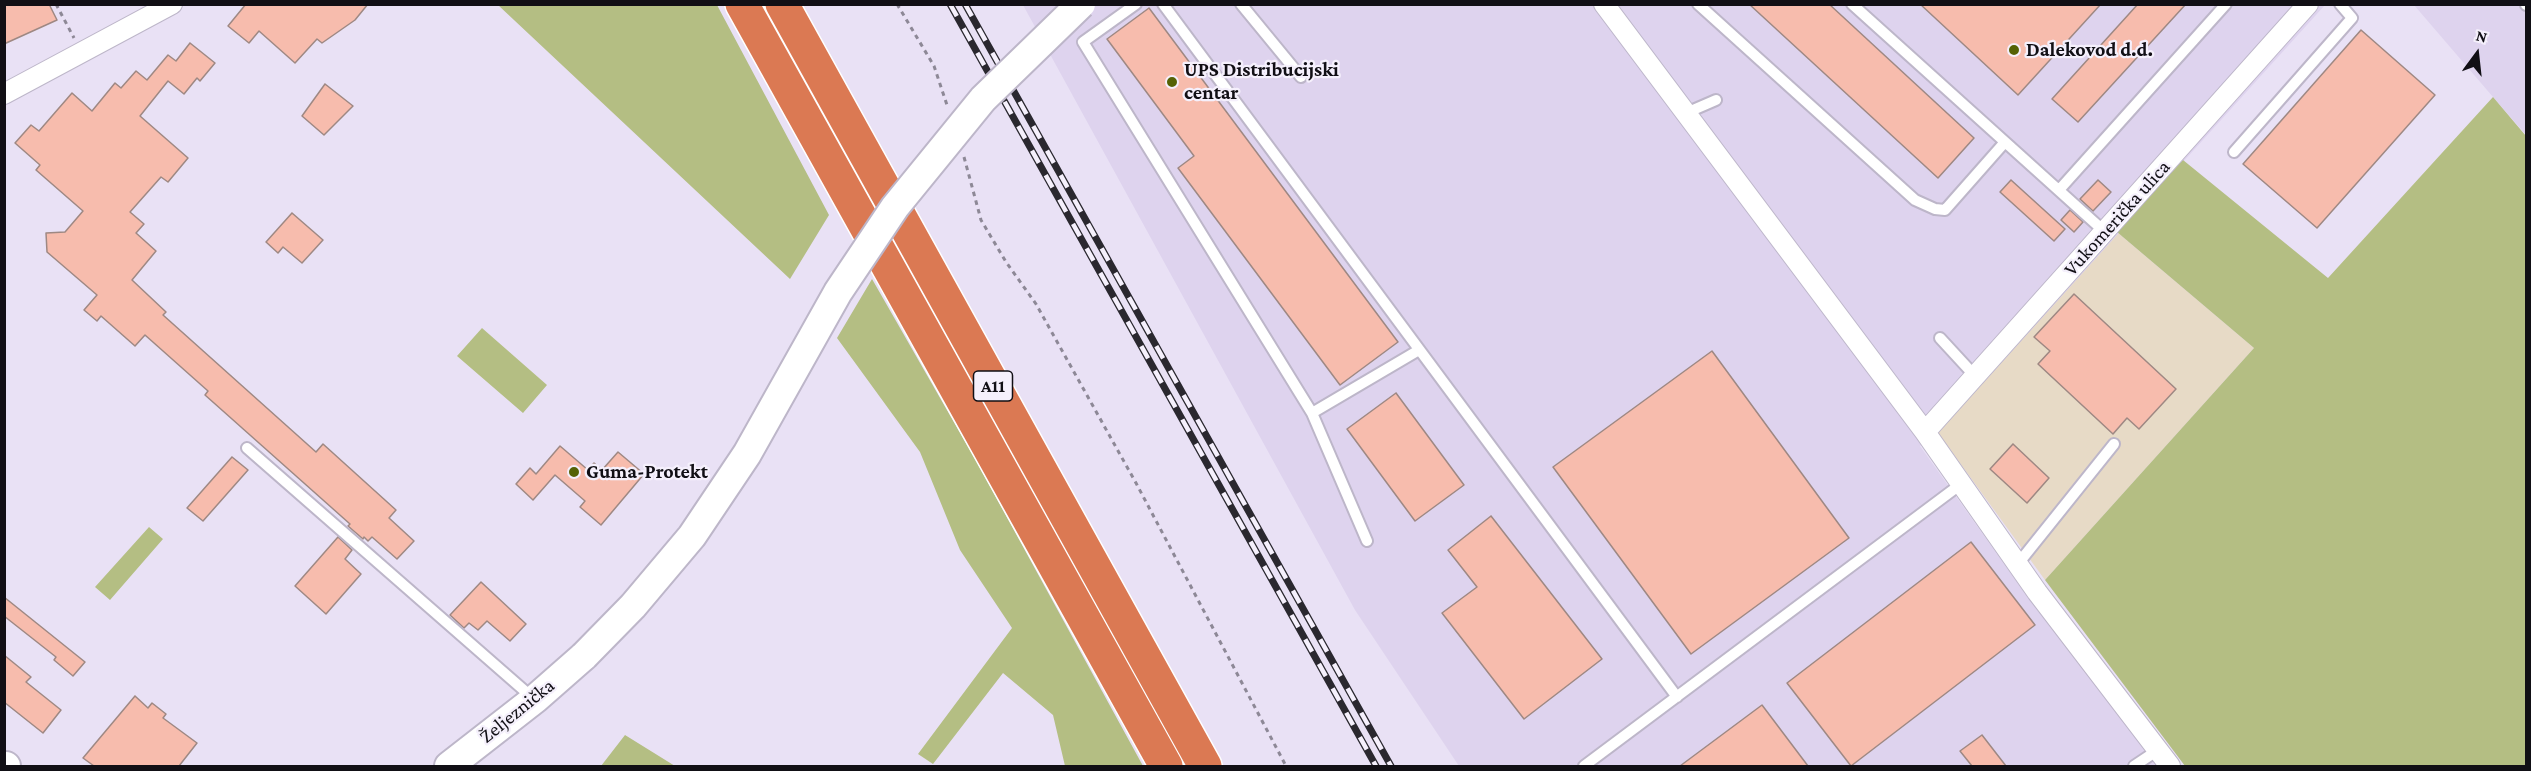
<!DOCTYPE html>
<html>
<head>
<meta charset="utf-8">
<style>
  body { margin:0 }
  #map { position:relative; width:2531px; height:771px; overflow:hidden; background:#e9e1f5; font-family:"Crimson Pro",serif }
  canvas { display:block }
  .frame { position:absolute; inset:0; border:6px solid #110f15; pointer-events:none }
  .north { position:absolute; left:2447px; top:24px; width:60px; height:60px; -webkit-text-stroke:4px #f5f0fc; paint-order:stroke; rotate:15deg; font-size:16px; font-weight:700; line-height:24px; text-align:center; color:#110f15 }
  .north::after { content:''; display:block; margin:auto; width:21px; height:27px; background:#110f15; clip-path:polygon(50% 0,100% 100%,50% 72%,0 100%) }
</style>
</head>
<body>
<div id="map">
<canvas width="2531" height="771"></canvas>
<div class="frame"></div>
<div class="north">N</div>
</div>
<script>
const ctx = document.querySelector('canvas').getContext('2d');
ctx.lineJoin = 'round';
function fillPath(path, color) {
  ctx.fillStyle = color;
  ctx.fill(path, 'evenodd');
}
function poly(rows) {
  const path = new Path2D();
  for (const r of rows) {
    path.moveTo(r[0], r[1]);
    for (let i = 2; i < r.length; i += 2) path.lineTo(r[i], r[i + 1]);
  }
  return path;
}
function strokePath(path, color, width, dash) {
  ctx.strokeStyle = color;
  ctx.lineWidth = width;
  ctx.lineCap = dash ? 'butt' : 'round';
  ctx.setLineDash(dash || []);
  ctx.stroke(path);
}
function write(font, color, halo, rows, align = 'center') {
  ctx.font = font + ' "Crimson Pro",serif';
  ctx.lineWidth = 4.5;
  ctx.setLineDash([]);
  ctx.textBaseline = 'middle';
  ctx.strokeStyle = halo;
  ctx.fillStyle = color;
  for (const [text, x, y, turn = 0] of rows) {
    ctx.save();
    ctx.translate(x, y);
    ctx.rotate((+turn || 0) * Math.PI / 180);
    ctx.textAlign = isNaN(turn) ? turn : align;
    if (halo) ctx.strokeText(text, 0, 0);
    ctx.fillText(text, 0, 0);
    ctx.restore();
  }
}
fillPath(poly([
  [2117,232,2254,348,2045,580,1938,433]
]), '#e7dac6');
fillPath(poly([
  [1023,5,2325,5,1938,433,1920,446,2037,610,2159,766,1459,766,1355,610],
  [2414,5,2526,5,2526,135,2493,97]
]), '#ded3ee');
fillPath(poly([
  [498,5,717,5,829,215,790,279],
  [2493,97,2526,136,2526,766,2185,766,2045,580,2254,348,2117,232,2183,160,2328,278],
  [872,279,975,459,1143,766,1065,766,1053,715,1003,673,933,764,918,754,1012,628,960,550,920,452,837,338],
  [482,328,547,385,523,413,457,356],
  [149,527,163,539,110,600,95,587],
  [625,735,675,766,601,766]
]), '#b4be83');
const building = poly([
  [4,4,49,4,57,20,4,44,4,4],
  [246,4,368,4,355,20,322,43,317,39,295,63,259,31,249,43,228,26,246,4],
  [1749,4,1829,4,1974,138,1938,178,1749,4],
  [1920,4,2101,4,2018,95,1920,4],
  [2138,4,2186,4,2078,122,2052,99,2138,4],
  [1149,8,1398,342,1340,385,1178,168,1194,156,1107,39,1149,8],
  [2361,30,2435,95,2317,228,2243,164,2361,30],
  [190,43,215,63,200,81,197,78,184,94,168,81,140,116,188,158,168,182,161,177,130,212,144,224,136,233,156,251,132,280,166,312,163,315,316,452,323,444,396,510,389,518,414,541,397,559,372,537,368,541,364,537,363,539,348,526,350,524,205,395,208,391,145,335,135,346,101,316,97,321,84,310,97,295,47,252,46,233,65,232,83,211,36,170,40,165,15,143,31,125,39,131,72,93,92,111,115,83,121,88,136,71,147,80,168,55,176,61,190,43],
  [325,84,353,106,324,135,302,116,325,84],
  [2011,180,2065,229,2054,241,2000,192,2011,180],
  [2098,180,2111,192,2093,211,2080,199,2098,180],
  [2070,210,2083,222,2074,232,2061,220,2070,210],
  [292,213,323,240,302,263,283,247,278,253,266,242,292,213],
  [2074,294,2176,389,2139,429,2127,418,2113,434,2038,364,2050,351,2034,337,2074,294],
  [1712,351,1849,538,1691,654,1553,467,1712,351],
  [1396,393,1464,485,1415,521,1347,429,1396,393],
  [2013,444,2049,478,2027,503,1990,469,2013,444],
  [560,446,588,470,594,463,602,470,618,452,644,474,601,525,580,507,585,501,555,475,533,500,516,484,530,468,536,474,560,446],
  [232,457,248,470,203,521,187,508,232,457],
  [1491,516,1602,659,1524,719,1442,613,1477,587,1448,550,1491,516],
  [338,537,352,550,345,559,361,574,326,614,295,586,338,537],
  [1971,542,2035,625,1851,766,1787,683,1971,542],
  [481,582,526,624,510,641,487,621,478,630,469,623,464,628,450,615,481,582],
  [4,597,85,662,73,676,54,660,56,657,4,616,4,597],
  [4,655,31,677,26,682,61,710,43,733,4,702,4,655],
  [135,696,148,708,152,703,166,714,163,718,197,743,179,766,94,766,83,758,135,696],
  [1762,705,1808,766,1680,766,1762,705],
  [1982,735,2006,766,1972,766,1960,751,1982,735]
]);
fillPath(building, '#f7bcad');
strokePath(building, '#9e8883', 1.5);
const lane = poly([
  [1136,4,1083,42,1312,413,1419,350],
  [1163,4,1677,697],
  [1241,4,1301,77],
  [1698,4,1915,200,1935,209,1945,210,2005,142],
  [1852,4,2105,232],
  [2526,4,2526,5],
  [1686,113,1716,100],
  [2234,152,2352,18,2340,4],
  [2059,190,2226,4],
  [1940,338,1975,376],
  [1312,413,1367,541],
  [247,448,534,699],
  [2017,565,2114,444],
  [1584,766,1961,484],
  [2134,766,2158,750]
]);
const street = poly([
  [1604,4,1925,432,2037,592,2170,766],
  [4,94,172,4],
  [1925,432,2308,4]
]);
const secondary = poly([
  [4,766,6,766],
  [449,766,535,699,584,656]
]);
const highway = poly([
  [742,4,1166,766],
  [782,4,1205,766]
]);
strokePath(lane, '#bdb6c9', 14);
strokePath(street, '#bdb6c9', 22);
strokePath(secondary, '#bdb6c9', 32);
strokePath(highway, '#fff', 36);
strokePath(poly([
  [56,4,74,38],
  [897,4,934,66,947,105],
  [964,157,981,220,1006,262,1036,304,1136,483,1286,766]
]), '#8d8896', 3, [4.5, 4.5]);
strokePath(lane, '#fff', 10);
strokePath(street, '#fff', 20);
strokePath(secondary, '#fff', 28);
strokePath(highway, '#db7953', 33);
const rail = poly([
  [950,4,1376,766],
  [965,4,1391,766]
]);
strokePath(rail, '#2a282f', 7);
strokePath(rail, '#f5f0fc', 4.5, [14]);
const secondaryBridge = poly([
  [584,656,633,606,692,536,747,454,838,292,895,207,983,99,1081,4]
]);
strokePath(secondaryBridge, '#bdb6c9', 32, []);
strokePath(secondaryBridge, '#fff', 28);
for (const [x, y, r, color] of [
  [2014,50,6,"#556205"],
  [1172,82,6,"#556205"],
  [574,472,6,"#556205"]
]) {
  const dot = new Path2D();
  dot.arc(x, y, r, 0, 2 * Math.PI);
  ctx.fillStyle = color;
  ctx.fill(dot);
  strokePath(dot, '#f5f0fc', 2);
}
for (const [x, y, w] of [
  [993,386,39]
]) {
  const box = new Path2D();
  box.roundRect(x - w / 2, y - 15, w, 30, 4.5);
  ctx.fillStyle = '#f5f0fc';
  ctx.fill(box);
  strokePath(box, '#110f15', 1.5);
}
write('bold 18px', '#110f15', null, [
  ["A11",993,386]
]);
write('bold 20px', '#110f15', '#f5f0fc', [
  ["Dalekovod d.d.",2026,50],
  ["UPS Distribucijski",1184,70],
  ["centar",1184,93],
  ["Guma-Protekt",586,472]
], 'left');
write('20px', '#110f15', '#f5f0fc', [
  ["Vukomerička ulica",2117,218,-48],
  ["Željeznička",517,711,-39]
]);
</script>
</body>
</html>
